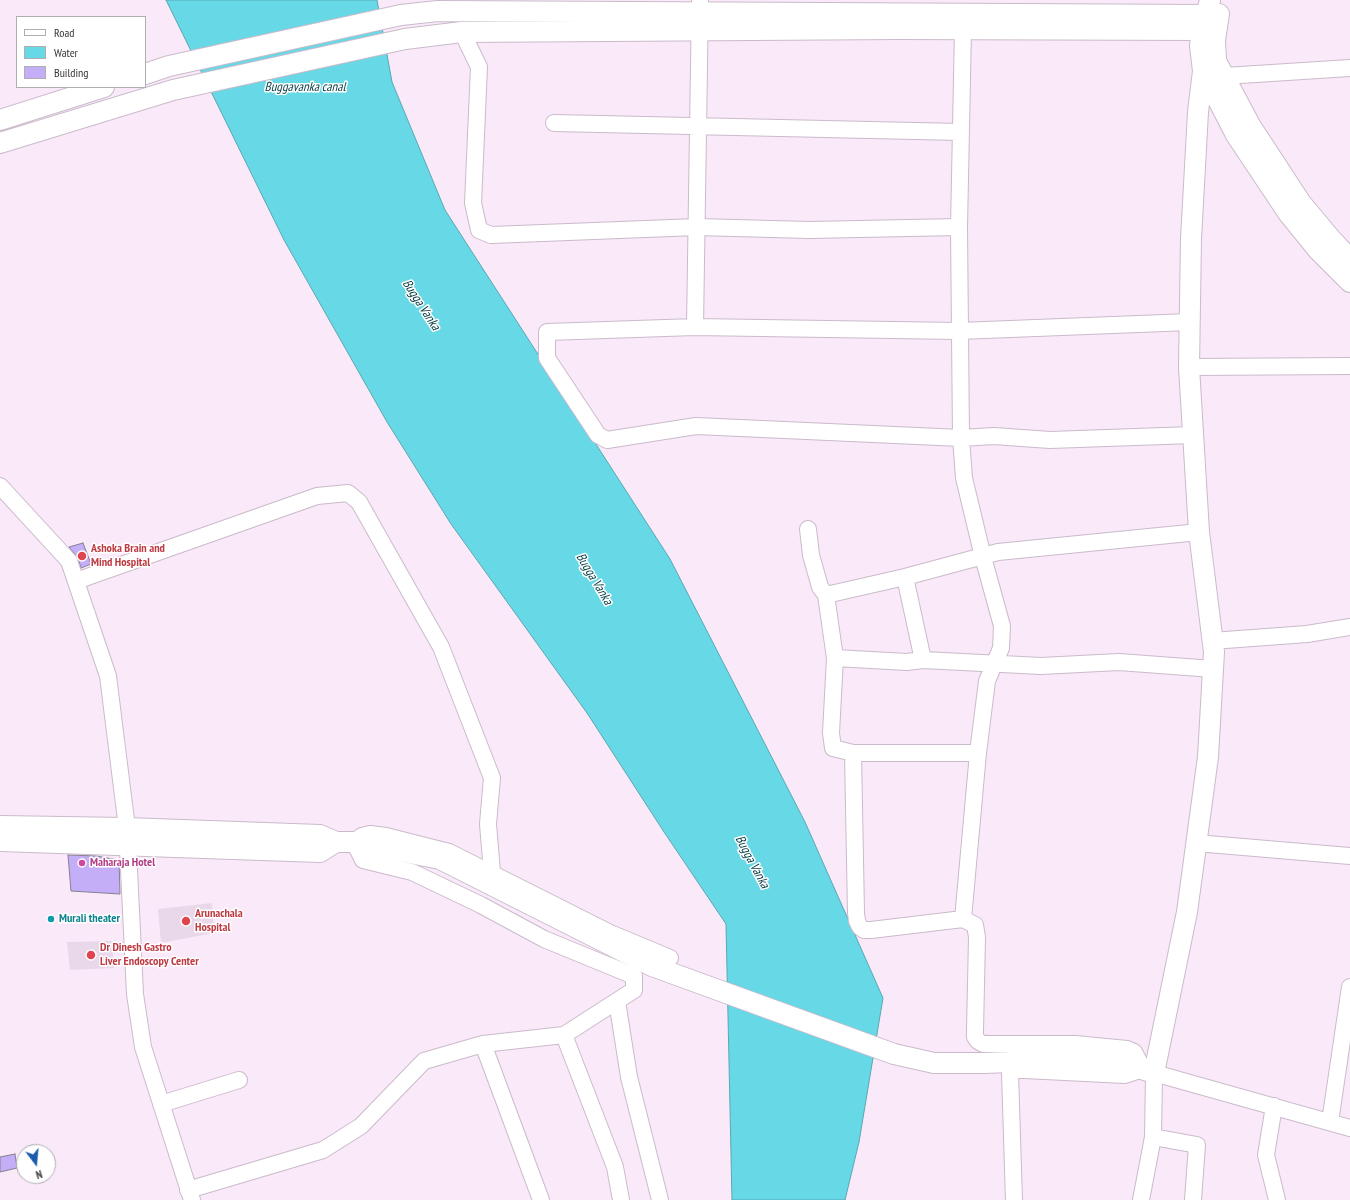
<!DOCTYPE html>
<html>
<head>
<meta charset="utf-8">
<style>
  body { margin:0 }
  #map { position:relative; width:1350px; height:1200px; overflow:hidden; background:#f9e9f9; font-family:"PT Sans Narrow",sans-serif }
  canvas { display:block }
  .legend { position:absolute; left:16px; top:16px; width:130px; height:72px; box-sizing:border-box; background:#fff; border:1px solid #b0aeb0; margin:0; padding:5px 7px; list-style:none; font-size:12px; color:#3a343a }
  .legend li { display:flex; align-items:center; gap:8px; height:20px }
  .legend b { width:20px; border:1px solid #b0aeb0 }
  .north { position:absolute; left:16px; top:1144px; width:40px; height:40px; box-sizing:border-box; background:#fff; border:1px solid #b0aeb0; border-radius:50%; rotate:164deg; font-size:11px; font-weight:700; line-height:16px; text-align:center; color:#3a343a }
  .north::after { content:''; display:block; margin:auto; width:14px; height:18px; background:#1c5bac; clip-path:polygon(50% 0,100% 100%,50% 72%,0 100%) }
</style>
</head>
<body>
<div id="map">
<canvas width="1350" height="1200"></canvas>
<ul class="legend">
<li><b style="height:5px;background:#fff"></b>Road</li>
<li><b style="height:11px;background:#67d8e5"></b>Water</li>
<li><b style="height:11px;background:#c3aef7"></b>Building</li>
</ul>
<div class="north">N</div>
</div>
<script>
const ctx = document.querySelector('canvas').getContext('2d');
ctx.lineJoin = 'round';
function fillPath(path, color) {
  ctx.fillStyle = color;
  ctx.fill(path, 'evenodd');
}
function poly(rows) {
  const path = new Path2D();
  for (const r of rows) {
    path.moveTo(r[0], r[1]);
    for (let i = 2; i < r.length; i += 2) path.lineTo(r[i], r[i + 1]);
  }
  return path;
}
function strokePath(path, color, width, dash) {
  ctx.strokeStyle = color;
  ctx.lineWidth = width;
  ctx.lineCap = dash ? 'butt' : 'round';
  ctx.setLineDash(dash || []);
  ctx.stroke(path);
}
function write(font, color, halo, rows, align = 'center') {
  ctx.font = font + ' "PT Sans Narrow",sans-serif';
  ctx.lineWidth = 3;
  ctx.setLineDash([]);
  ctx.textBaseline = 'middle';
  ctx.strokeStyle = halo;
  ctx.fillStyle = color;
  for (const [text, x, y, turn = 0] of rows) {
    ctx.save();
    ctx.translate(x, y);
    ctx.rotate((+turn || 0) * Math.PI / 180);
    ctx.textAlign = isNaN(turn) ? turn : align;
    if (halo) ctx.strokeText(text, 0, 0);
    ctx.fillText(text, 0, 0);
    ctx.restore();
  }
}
fillPath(poly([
  [212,903,214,933,161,943,158,909],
  [112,941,114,968,70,970,67,942]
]), '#e9d8e9');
const water = poly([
  [166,0,377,0,392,82,445,210,670,559,805,822,883,998,859,1142,845,1200,732,1200,726,924,664,832,587,713,451,524,387,422,284,240,166,0]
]);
fillPath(water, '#67d8e5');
strokePath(water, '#5aa7b2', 1);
const building = poly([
  [83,543,91,564,81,568,78,558,69,547,83,543],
  [68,855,96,856,119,860,120,894,71,891,68,855],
  [15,1154,17,1168,0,1172,0,1157,15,1154]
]);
fillPath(building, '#c3aef7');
strokePath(building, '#858091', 1);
const minor = poly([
  [963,29,959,227,961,438,964,478,983,557,1002,626,1001,648,987,681,978,753,963,919],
  [462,32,479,67,473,203,479,230,491,235,697,227,809,230,959,227],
  [1225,76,1350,68],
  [554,123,961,132],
  [1190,322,959,331,695,327,547,332,547,358,598,435,607,440,696,426,961,438,994,436,1050,440,1193,435],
  [695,327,700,0],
  [1189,367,1350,366],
  [0,486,69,561,108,676,127,828,135,994,143,1047,192,1200],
  [808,529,811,555,820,587,826,595,835,658,831,733,833,748,853,753,978,753],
  [905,577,923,660],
  [76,581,317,496,348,493,359,502,441,647,492,778,488,824,492,872],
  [826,595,905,577,998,552,1199,532],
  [1212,641,1307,634,1350,627],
  [835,658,907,662,923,660,1041,666,1119,662,1213,669],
  [853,753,856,913,857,921,860,927,864,930,871,930,963,919,975,925,977,937,975,1031,975,1037,978,1041,983,1044,1075,1044,1127,1049,1134,1052,1143,1069,1125,1075,1025,1070,1017,1070,1010,1073,1014,1200],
  [1196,843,1350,856],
  [617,1001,629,1077,660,1200],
  [564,1035,615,1167,621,1200],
  [483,1044,541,1200],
  [161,1104,239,1080],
  [1274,1106,1266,1155,1277,1200],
  [1330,1122,1350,987],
  [1153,1137,1197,1145,1193,1200],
  [188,1190,323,1150,361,1126,424,1061,483,1044,564,1035,634,990,634,976,544,939,481,905,412,872,363,860,354,842,362,836,370,834,386,836,449,852,610,933,670,958],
  [1141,1200,1153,1137,1154,1073,1350,1128]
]);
const major = poly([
  [1219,14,1215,40,1216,61,1250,125,1301,203,1331,239,1350,259],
  [1203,71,1236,135,1288,213,1318,250,1350,282],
  [145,74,169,66,401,15,438,11,1206,15],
  [0,120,104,87],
  [0,143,173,90,405,39,462,32,898,29,1202,30],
  [0,826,127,828,320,835,336,842,354,842,440,859,652,966,894,1054,934,1063,984,1063,1066,1060,1132,1066,1154,1073,1187,912,1208,757,1214,652,1199,532,1189,367,1191,239,1198,112,1203,71,1200,46,1202,30,1210,0],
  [0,841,320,852,336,842]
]);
strokePath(minor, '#cabbca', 18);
strokePath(major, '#cabbca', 22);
strokePath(minor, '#fff', 16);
strokePath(major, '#fff', 20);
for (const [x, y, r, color] of [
  [82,556,5,"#e0444e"],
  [82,863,4,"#d1479c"],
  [51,919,4,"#0f9aa8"],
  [186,921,5,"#e0444e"],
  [91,955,5,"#e0444e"]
]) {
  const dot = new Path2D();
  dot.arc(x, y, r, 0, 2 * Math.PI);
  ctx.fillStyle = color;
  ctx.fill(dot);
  strokePath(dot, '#fff', 1.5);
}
write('bold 12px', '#be3a42', '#fff', [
  ["Ashoka Brain and",91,549],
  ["Mind Hospital",91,563],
  ["Arunachala",195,914],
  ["Hospital",195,928],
  ["Dr Dinesh Gastro",100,948],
  ["Liver Endoscopy Center",100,962]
], 'left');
write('bold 12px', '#b23c85', '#fff', [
  ["Maharaja Hotel",90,863]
], 'left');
write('bold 12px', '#0d838f', '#fff', [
  ["Murali theater",59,919]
], 'left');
write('italic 13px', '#0d4248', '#fff', [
  ["Buggavanka canal",305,87],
  ["Bugga Vanka",421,305,57],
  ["Bugga Vanka",594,579,59],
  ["Bugga Vanka",752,862,62]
]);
</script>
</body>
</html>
